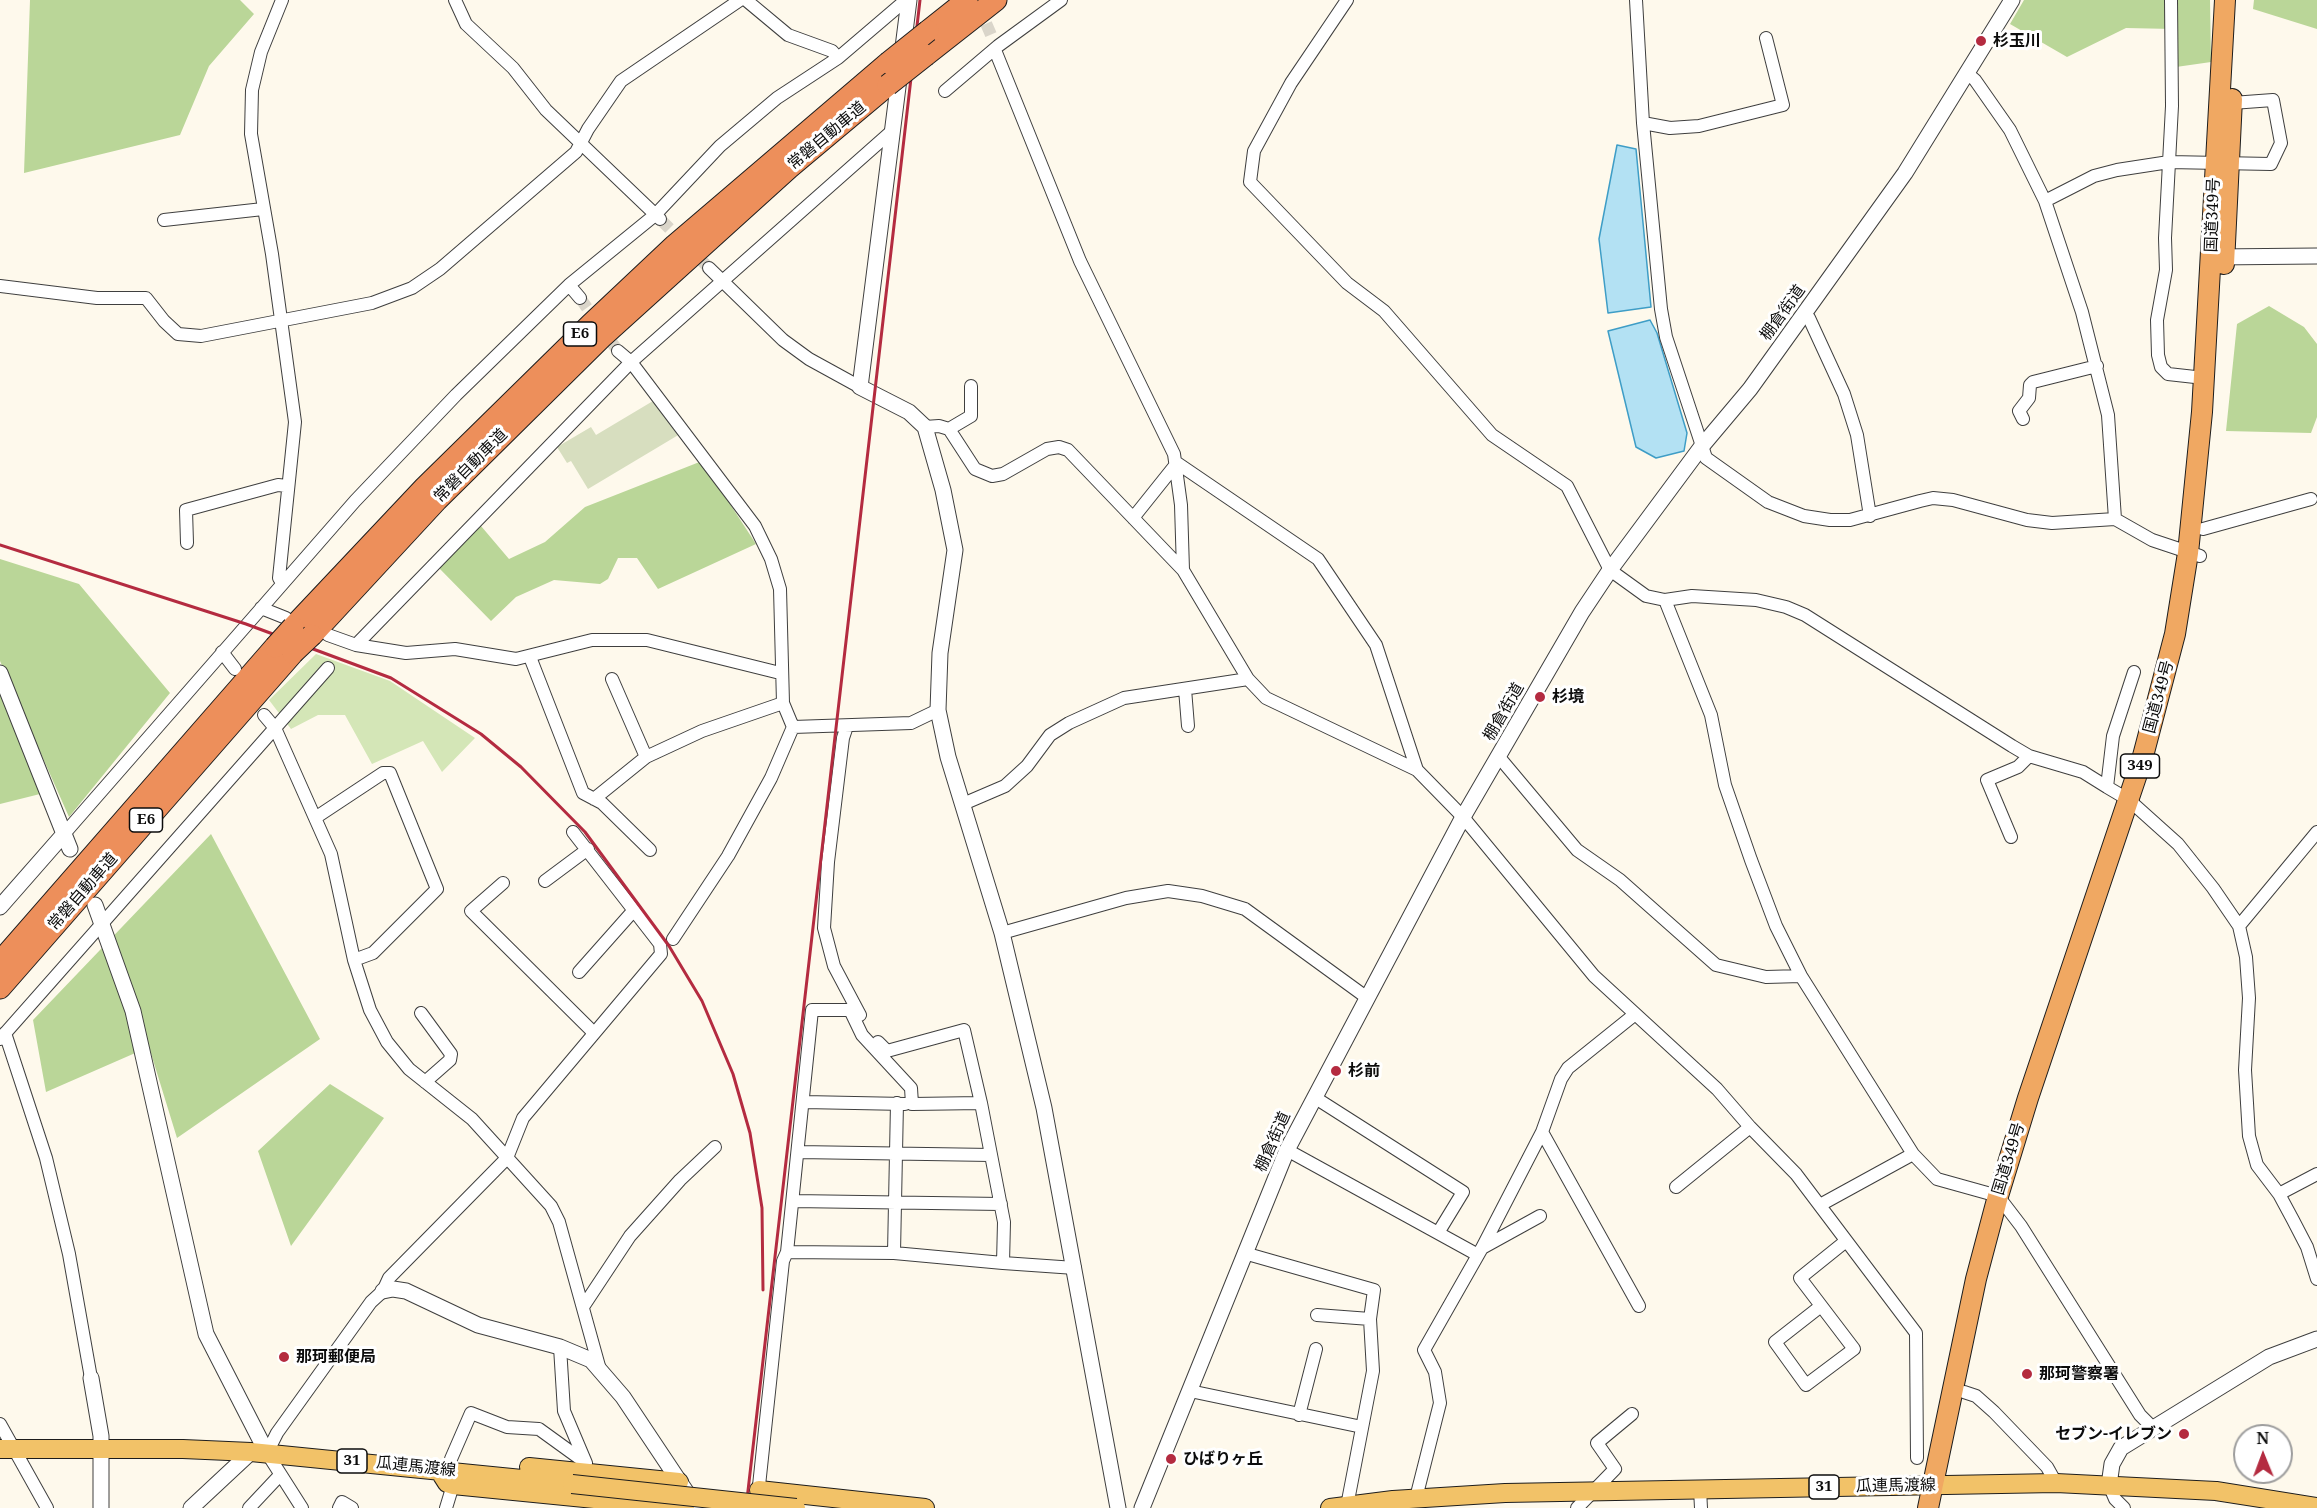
<!DOCTYPE html>
<html>
<head>
<meta charset="utf-8">
<style>
  body { margin:0 }
  #map { position:relative; width:2317px; height:1508px; overflow:hidden; background:#fef9ec; font-family:"Noto Serif",serif }
  canvas { display:block }
  .north { position:absolute; left:2233px; top:1424px; width:60px; height:60px; box-sizing:border-box; background:#fff; border:2px solid #9e9e9e; border-radius:50%; rotate:359deg; font-size:16px; font-weight:700; line-height:24px; text-align:center; color:#0c0c0c }
  .north::after { content:''; display:block; margin:auto; width:21px; height:27px; background:#b42b40; clip-path:polygon(50% 0,100% 100%,50% 72%,0 100%) }
</style>
</head>
<body>
<div id="map">
<canvas width="2317" height="1508"></canvas>
<div class="north">N</div>
</div>
<script>
const ctx = document.querySelector('canvas').getContext('2d');
ctx.lineJoin = 'round';
function fillPath(path, color) {
  ctx.fillStyle = color;
  ctx.fill(path, 'evenodd');
}
function poly(rows) {
  const path = new Path2D();
  for (const r of rows) {
    path.moveTo(r[0], r[1]);
    for (let i = 2; i < r.length; i += 2) path.lineTo(r[i], r[i + 1]);
  }
  return path;
}
function strokePath(path, color, width, dash) {
  ctx.strokeStyle = color;
  ctx.lineWidth = width;
  ctx.lineCap = dash ? 'butt' : 'round';
  ctx.setLineDash(dash || []);
  ctx.stroke(path);
}
function write(font, color, halo, rows, align = 'center') {
  ctx.font = font + ' "Noto Serif","Noto Sans JP",serif';
  ctx.lineWidth = 6;
  ctx.setLineDash([]);
  ctx.textBaseline = 'middle';
  ctx.strokeStyle = halo;
  ctx.fillStyle = color;
  for (const [text, x, y, turn = 0] of rows) {
    ctx.save();
    ctx.translate(x, y);
    ctx.rotate((+turn || 0) * Math.PI / 180);
    ctx.textAlign = isNaN(turn) ? turn : align;
    if (halo) ctx.strokeText(text, 0, 0);
    ctx.fillText(text, 0, 0);
    ctx.restore();
  }
}
fillPath(poly([
  [316,654,390,681,475,738,442,772,423,741,372,764,345,715,318,715,291,729,269,700]
]), '#d4e6b7');
fillPath(poly([
  [30,0,240,0,254,14,209,66,180,135,24,173],
  [2024,0,2210,0,2211,62,2176,67,2173,29,2126,28,2067,57,2010,24],
  [2254,0,2317,0,2317,29,2253,9],
  [2269,306,2304,327,2317,344,2317,417,2311,433,2226,431,2237,324],
  [702,461,756,544,658,589,637,558,618,558,608,579,600,584,554,580,516,597,491,621,439,568,481,526,509,559,545,542,585,507],
  [0,559,79,584,170,693,69,817,0,661],
  [0,690,40,794,0,804],
  [211,834,320,1039,177,1138,149,1047,46,1092,33,1020],
  [330,1084,384,1118,291,1246,258,1151]
]), '#bad698');
fillPath(poly([
  [658,398,680,434,588,489,571,461,567,463,557,447,591,427,596,435]
]), '#d7debf');
const water = poly([
  [1617,145,1636,149,1651,307,1608,313,1599,239,1617,145],
  [1650,320,1657,333,1687,433,1684,451,1656,458,1636,447,1608,331,1650,320]
]);
fillPath(water, '#b3e1f3');
strokePath(water, '#3e9dc6', 1.5);
strokePath(poly([
  [979,7,992,37],
  [661,220,709,268],
  [580,298,618,351]
]), '#dad5ca', 12, [12, 6]);
const minor = poly([
  [282,0,261,52,252,90,251,134,272,254,295,422,279,578,282,583],
  [455,0,466,24,513,68,546,110,660,219],
  [746,0,788,35,832,51,838,58],
  [1347,0,1291,83,1254,151,1250,182,1347,283,1384,311,1492,435,1567,486,1610,570,1646,596,1665,600,1692,596,1756,600,1786,607,1805,615,2012,746,2029,756,2083,772,2107,787,2129,800,2178,844,2213,888,2239,926,2246,957,2249,998,2245,1070,2249,1136,2257,1165,2279,1194,2293,1220,2307,1247,2317,1279],
  [1636,0,1643,123,1661,309,1666,337,1706,458,1768,502,1804,516,1830,520,1850,520,1920,501,1933,498,1953,500,2027,520,2052,523,2115,519,2152,540,2200,556],
  [2171,0,2172,106,2165,238,2166,270,2157,320,2158,355,2161,367,2168,374,2204,378],
  [995,50,1080,261,1174,454,1181,505,1183,570],
  [1968,74,1975,80,2010,130,2045,201,2082,312,2108,415,2115,519],
  [945,91,998,46,1061,0],
  [1643,123,1670,128,1699,126,1783,105,1766,38],
  [2045,201,2094,176,2117,170,2169,162,2271,164,2281,143,2273,100,2232,103],
  [164,220,263,209],
  [709,268,783,340,809,359,860,387],
  [569,285,580,298],
  [0,286,97,298,146,298,164,321,178,334,201,336,372,303,412,288,440,269,576,152,588,129,621,81,740,0],
  [1804,315,1809,318,1844,394,1857,435,1870,516],
  [618,351,631,362,755,526,771,559,780,589,783,703,793,727,771,778,728,856,673,939],
  [2023,419,2019,411,2029,398,2030,385,2033,382,2097,366],
  [925,427,939,426,949,429,975,469,992,476,1003,474,1047,449,1059,447,1068,450,1183,570,1248,679,1266,698,1417,770,1463,817,1594,976,1717,1089,1750,1127,1796,1174,1916,1333,1917,1458],
  [949,429,971,416,971,386],
  [1133,518,1177,463,1318,559,1376,645,1417,770],
  [2203,529,2311,499],
  [187,543,186,510,278,485,287,486],
  [1665,600,1711,715,1725,785,1751,860,1776,926,1801,976,1913,1154,1937,1179,1998,1196,2021,1226,2140,1415,2152,1427],
  [261,608,286,618],
  [328,635,356,645,631,362,892,131],
  [356,645,406,653,455,649,516,659,592,640,647,640,780,673],
  [222,652,235,669],
  [530,657,583,793,602,803,650,850],
  [612,679,646,757],
  [1185,689,1188,726],
  [264,715,275,728,331,854,354,960,370,1010,387,1042,409,1069,472,1119,551,1206,559,1222,599,1366],
  [847,726,843,738,828,862,824,928,834,966,860,1015],
  [793,727,911,723,938,710],
  [1499,757,1577,850,1620,880,1716,965,1766,977,1801,976],
  [2107,787,2113,736,2134,672],
  [594,799,646,757,702,731,783,703],
  [963,804,1005,786,1027,766,1050,735,1069,723,1124,698,1248,679],
  [315,818,383,773,390,773,437,889,373,953,354,960],
  [64,834,355,501,456,395,569,285,655,215,720,146,777,98,838,58,906,0],
  [2011,837,1987,780,2018,767,2029,756],
  [545,881,588,849],
  [503,883,471,911,594,1033],
  [2239,926,2317,832],
  [1002,933,1126,898,1168,891,1202,896,1245,909,1366,997],
  [579,972,634,910],
  [812,1010,850,1010,862,1035,911,1088,912,1104,981,1103,1004,1222,1003,1263,894,1253,787,1252,812,1010],
  [421,1013,451,1054,450,1060,425,1082],
  [5,1033,46,1158,69,1254,91,1378],
  [0,1039,328,668],
  [878,1042,887,1051,964,1030,981,1103],
  [1314,1097,1463,1192,1438,1233],
  [804,1102,905,1104],
  [1542,1132,1639,1306],
  [1287,1150,1478,1255],
  [798,1152,991,1155],
  [1676,1187,1750,1127],
  [2279,1194,2317,1174],
  [793,1201,1001,1204],
  [1820,1205,1913,1154],
  [1482,1248,1540,1216],
  [894,1253,897,1103],
  [1244,1253,1374,1290,1370,1319,1373,1371,1347,1506],
  [1003,1263,1075,1268],
  [1821,1306,1775,1342,1806,1385,1854,1349,1800,1278,1846,1241],
  [583,1307,630,1236,680,1180,715,1147],
  [1317,1315,1370,1319],
  [1190,1391,1362,1427],
  [1964,1392,1976,1396,1994,1412,2047,1467,2056,1483],
  [1299,1415,1316,1349],
  [0,1424,47,1508],
  [451,1459,471,1413,507,1427,539,1429,586,1463,564,1411,560,1347],
  [2109,1485,2115,1499,2124,1508],
  [1700,1489,1701,1508],
  [758,1495,783,1261,787,1252],
  [1416,1498,1440,1403,1435,1372,1424,1350,1482,1248,1542,1132,1561,1079,1568,1068,1634,1015],
  [249,1508,280,1475],
  [302,1508,267,1453,277,1433,371,1302,383,1291,389,1278,507,1158,523,1118,661,954,660,944,573,832],
  [339,1508,342,1502,352,1508],
  [446,1508,453,1485],
  [1577,1508,1615,1469,1597,1443,1632,1414]
]);
const tertiary = poly([
  [909,0,860,387,909,412,925,427,943,490,955,550,940,653,938,710,948,757,1002,933,1044,1108,1118,1508],
  [2215,257,2317,256],
  [0,673,70,849],
  [95,905,133,1011,206,1334,267,1453],
  [0,907,64,834],
  [383,1291,393,1289,406,1291,478,1325,560,1347,591,1360,623,1397,697,1508],
  [91,1378,101,1436,101,1508],
  [2109,1485,2112,1464,2121,1448,2269,1357,2317,1339],
  [191,1508,251,1452],
  [1142,1508,1287,1150,1463,817,1582,612,1610,570,1702,446,1750,389,1905,173,2012,0]
]);
const primary = poly([
  [0,1449,183,1449,251,1452,572,1484],
  [529,1467,679,1482],
  [438,1469,447,1483,453,1485,685,1508],
  [759,1490,925,1508],
  [1330,1508,1393,1500,1505,1493,2056,1483,2216,1491,2317,1507]
]);
const trunk = poly([
  [2224,264,2232,99],
  [1928,1508,1976,1279,1998,1196,2028,1098,2143,756,2175,634,2188,553,2202,412,2225,0]
]);
const motorway = poly([
  [928,31,967,0],
  [926,55,996,0],
  [293,627,425,487,591,324,675,245,888,63],
  [312,635,437,500,601,338,789,168,888,85],
  [0,962,275,647],
  [0,988,293,653]
]);
strokePath(minor, '#3f3f3f', 14);
strokePath(tertiary, '#3f3f3f', 17);
strokePath(primary, '#1d1d1d', 20);
strokePath(trunk, '#1d1d1d', 22);
strokePath(motorway, '#1d1d1d', 23);
strokePath(minor, '#fff', 12);
strokePath(tertiary, '#fff', 15);
strokePath(primary, '#f2c268', 18);
strokePath(trunk, '#f0a862', 20);
strokePath(motorway, '#ed8f5b', 21);
strokePath(poly([
  [0,545,246,624,391,678,481,734,521,767,585,832,669,946,702,1001,733,1074,750,1133,762,1208,763,1290],
  [746,1508,920,0]
]), '#b42b40', 3);
const primaryBridge = poly([
  [572,1484,796,1508]
]);
const motorwayBridge = poly([
  [888,63,928,31],
  [888,85,926,55],
  [275,647,293,627],
  [293,653,312,635]
]);
strokePath(primaryBridge, '#1d1d1d', 20, []);
strokePath(motorwayBridge, '#1d1d1d', 23, []);
strokePath(primaryBridge, '#f2c268', 18);
strokePath(motorwayBridge, '#ed8f5b', 21);
for (const [x, y, r, color] of [
  [1981,41,6,"#b42b40"],
  [1540,697,6,"#b42b40"],
  [1336,1071,6,"#b42b40"],
  [284,1357,6,"#b42b40"],
  [2027,1374,6,"#b42b40"],
  [2184,1434,6,"#b42b40"],
  [1171,1459,6,"#b42b40"]
]) {
  const dot = new Path2D();
  dot.arc(x, y, r, 0, 2 * Math.PI);
  ctx.fillStyle = color;
  ctx.fill(dot);
  strokePath(dot, '#fff', 2);
}
for (const [x, y, w] of [
  [580,334,33],
  [2140,766,39],
  [146,820,33],
  [352,1461,30],
  [1824,1487,30]
]) {
  const box = new Path2D();
  box.roundRect(x - w / 2, y - 12, w, 24, 4.5);
  ctx.fillStyle = '#fff';
  ctx.fill(box);
  strokePath(box, '#0c0c0c', 1.5);
}
write('bold 15px', '#0c0c0c', null, [
  ["E6",580,334],
  ["349",2140,766],
  ["E6",146,820],
  ["31",352,1461],
  ["31",1824,1487]
]);
write('bold 16px', '#0c0c0c', '#fff', [
  ["杉玉川",1993,41],
  ["杉境",1552,697],
  ["杉前",1348,1071],
  ["那珂郵便局",296,1357],
  ["那珂警察署",2039,1374],
  ["セブン-イレブン",2172,1434,"right"],
  ["ひばりヶ丘",1183,1459]
], 'left');
write('16px', '#0c0c0c', '#fff', [
  ["常磐自動車道",827,136,-40],
  ["国道349号",2213,215,-88],
  ["棚倉街道",1783,313,-54],
  ["常磐自動車道",471,466,-45],
  ["国道349号",2159,697,-75],
  ["棚倉街道",1504,712,-60],
  ["常磐自動車道",83,892,-49],
  ["棚倉街道",1273,1142,-66],
  ["国道349号",2009,1159,-73],
  ["瓜連馬渡線",416,1467,6],
  ["瓜連馬渡線",1896,1486,-1]
]);
</script>
</body>
</html>
